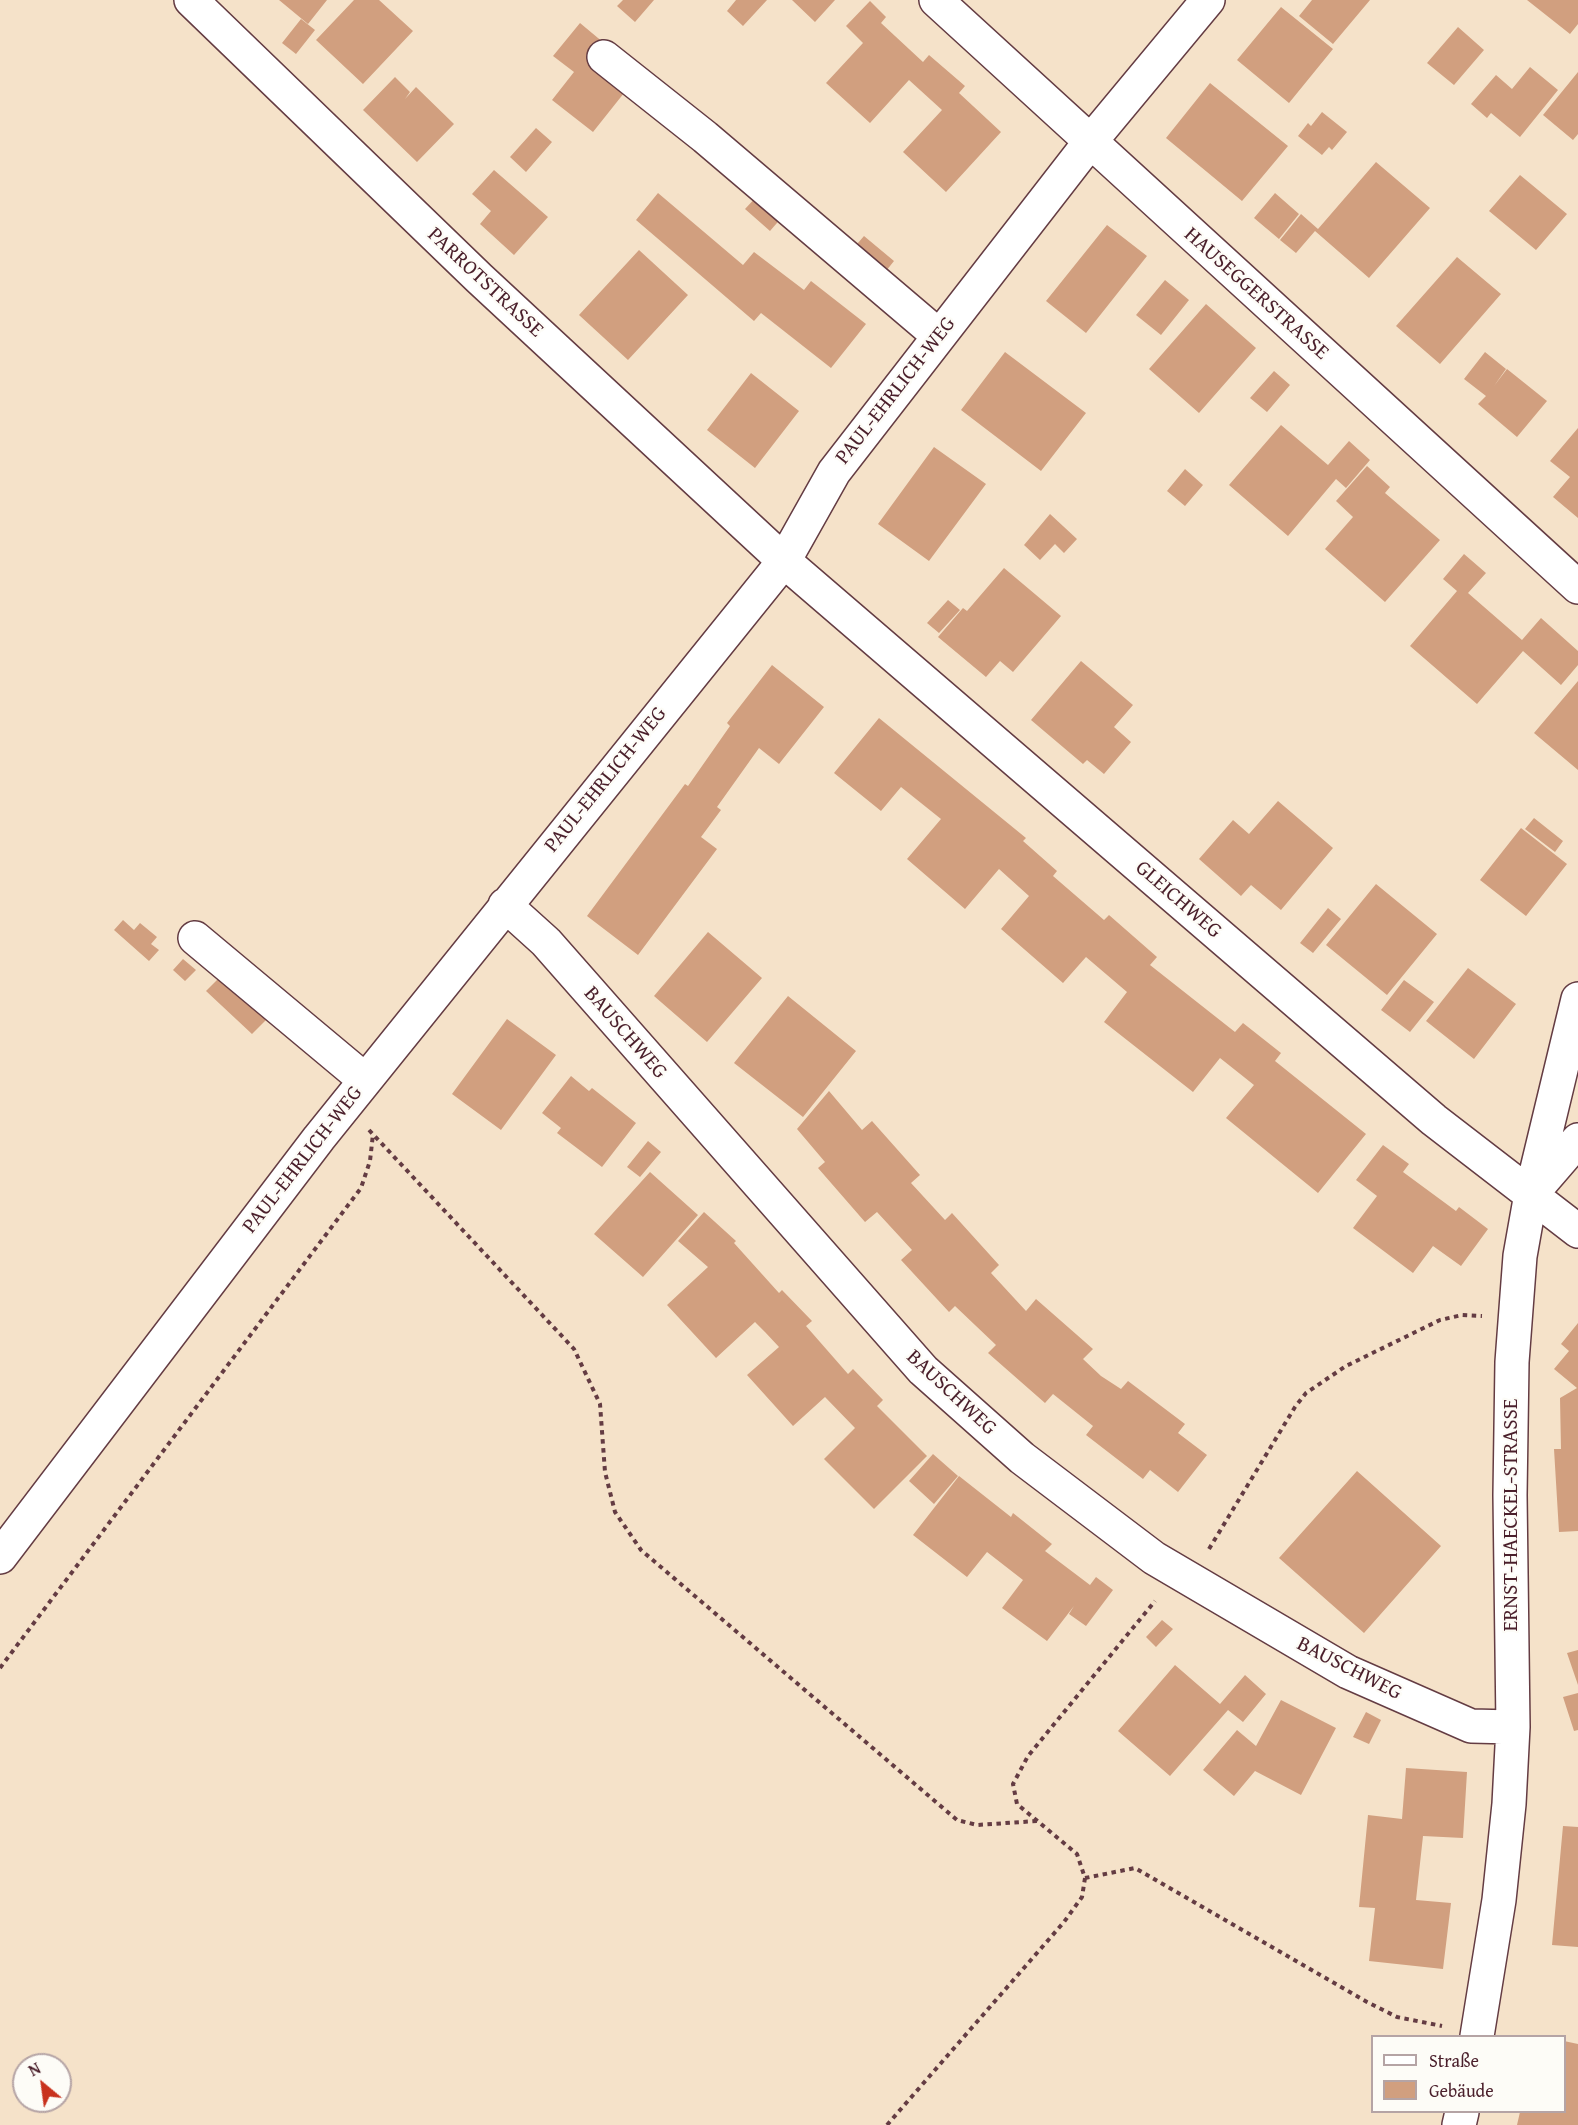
<!DOCTYPE html>
<html>
<head>
<meta charset="utf-8">
<style>
  body { margin:0 }
  #map { position:relative; width:1578px; height:2125px; overflow:hidden; background:#f5e2c9; font-family:"Gentium Book Plus",serif }
  canvas { display:block }
  .legend { position:absolute; left:1371px; top:2035px; width:195px; height:78px; box-sizing:border-box; background:#fdfcf7; border:2px solid #b5a4a5; margin:0; padding:8px 10px; list-style:none; font-size:18px; color:#4a1f2b }
  .legend li { display:flex; align-items:center; gap:12px; height:30px }
  .legend b { width:30px; border:2px solid #b5a4a5 }
  .north { position:absolute; left:12px; top:2053px; width:60px; height:60px; box-sizing:border-box; background:#fdfcf7; border:2px solid #b5a4a5; border-radius:50%; rotate:331deg; font-size:16px; font-weight:700; line-height:24px; text-align:center; color:#4a1f2b }
  .north::after { content:''; display:block; margin:auto; width:21px; height:27px; background:#c8321e; clip-path:polygon(50% 0,100% 100%,50% 72%,0 100%) }
</style>
</head>
<body>
<div id="map">
<canvas width="1578" height="2125"></canvas>
<ul class="legend">
<li><b style="height:8px;background:#fff"></b>Straße</li>
<li><b style="height:16px;background:#d19f7f"></b>Gebäude</li>
</ul>
<div class="north">N</div>
</div>
<script>
const ctx = document.querySelector('canvas').getContext('2d');
ctx.lineJoin = 'round';
function fillPath(path, color) {
  ctx.fillStyle = color;
  ctx.fill(path, 'evenodd');
}
function poly(rows) {
  const path = new Path2D();
  for (const r of rows) {
    path.moveTo(r[0], r[1]);
    for (let i = 2; i < r.length; i += 2) path.lineTo(r[i], r[i + 1]);
  }
  return path;
}
function strokePath(path, color, width, dash) {
  ctx.strokeStyle = color;
  ctx.lineWidth = width;
  ctx.lineCap = dash ? 'butt' : 'round';
  ctx.setLineDash(dash || []);
  ctx.stroke(path);
}
function write(font, color, halo, rows, align = 'center') {
  ctx.font = font + ' "Gentium Book Plus",serif';
  ctx.lineWidth = 4.5;
  ctx.setLineDash([]);
  ctx.textBaseline = 'middle';
  ctx.strokeStyle = halo;
  ctx.fillStyle = color;
  for (const [text, x, y, turn = 0] of rows) {
    ctx.save();
    ctx.translate(x, y);
    ctx.rotate((+turn || 0) * Math.PI / 180);
    ctx.textAlign = isNaN(turn) ? turn : align;
    if (halo) ctx.strokeText(text, 0, 0);
    ctx.fillText(text, 0, 0);
    ctx.restore();
  }
}
fillPath(poly([
  [279,0,327,0,308,24],
  [354,0,379,0,413,31,363,84,316,40],
  [623,0,654,0,635,22,617,6],
  [736,0,767,0,743,26,727,11],
  [792,0,835,0,815,22],
  [1312,0,1370,0,1333,44,1299,16],
  [1527,0,1578,0,1578,24,1570,34],
  [870,1,886,17,881,23,923,62,929,55,965,86,959,93,1001,132,946,192,903,152,942,110,909,80,870,123,826,83,863,43,846,26],
  [1281,7,1333,49,1289,103,1237,60],
  [301,19,315,30,296,54,282,43],
  [580,23,604,43,628,88,593,132,552,100,574,72,553,56],
  [1458,27,1484,50,1454,85,1427,63],
  [1530,67,1558,90,1520,137,1491,113,1487,118,1471,104,1496,75,1512,89],
  [1578,72,1578,134,1573,140,1543,115],
  [395,77,410,92,405,99,416,87,454,124,417,162,363,110],
  [1210,83,1288,146,1242,201,1166,138],
  [1322,112,1347,132,1332,150,1329,147,1322,155,1298,136,1308,123,1311,126],
  [536,128,552,142,526,172,510,157],
  [1376,162,1430,208,1369,278,1315,231,1296,253,1280,240,1301,214,1318,229],
  [494,170,548,217,514,255,480,224,491,211,472,194],
  [1520,175,1567,214,1536,250,1489,211],
  [658,193,743,265,754,252,804,290,811,281,866,324,831,368,761,313,754,321,636,220],
  [1275,193,1299,214,1279,239,1254,218],
  [759,194,783,216,770,231,745,209],
  [1107,225,1147,256,1086,333,1046,301],
  [864,236,894,261,882,276,851,251],
  [639,250,688,295,628,360,579,315],
  [1457,257,1501,294,1440,364,1396,326],
  [1165,280,1189,300,1161,335,1136,315],
  [1206,304,1256,348,1199,413,1149,369],
  [1005,352,1086,413,1041,471,961,410],
  [1485,352,1506,369,1494,386,1507,369,1547,401,1517,437,1478,404,1486,396,1464,379],
  [1274,371,1290,385,1267,412,1250,398],
  [751,373,799,411,755,468,707,430],
  [1281,425,1328,465,1349,441,1370,460,1346,488,1336,479,1288,536,1229,485],
  [1578,428,1578,518,1553,497,1570,477,1550,461],
  [934,447,986,484,929,561,878,524],
  [1367,466,1390,487,1385,493,1440,540,1385,602,1325,549,1353,517,1336,501],
  [1185,469,1203,485,1185,506,1167,491],
  [1050,514,1077,539,1064,553,1055,544,1040,560,1024,545],
  [1464,554,1486,573,1468,593,1522,640,1541,618,1578,651,1578,665,1561,685,1523,651,1477,704,1410,646,1457,591,1443,579],
  [1004,568,1061,616,1013,672,1000,661,986,677,938,637,963,608,967,611],
  [948,600,960,610,939,633,927,623],
  [1081,661,1133,705,1114,727,1131,742,1104,774,1087,760,1083,764,1031,720],
  [772,665,824,707,779,764,759,748,717,807,721,810,701,837,717,849,638,955,587,916,685,784,688,786,730,726,727,723],
  [1578,681,1578,770,1534,733],
  [879,718,1026,838,1023,841,1057,871,1053,876,1104,920,1109,915,1157,957,1150,965,1235,1032,1243,1023,1281,1053,1275,1061,1366,1134,1318,1193,1226,1118,1254,1085,1220,1058,1193,1092,1104,1022,1127,992,1086,957,1063,983,1001,929,1029,896,999,869,965,909,907,859,941,819,901,787,881,811,834,773],
  [1278,801,1333,848,1281,910,1251,885,1241,896,1199,859,1233,820,1249,834],
  [1534,818,1563,841,1555,852,1525,829],
  [1521,828,1567,864,1526,916,1480,880],
  [1376,884,1437,934,1387,995,1326,945],
  [1328,908,1341,919,1313,953,1300,943],
  [123,920,134,930,140,923,157,937,151,944,159,950,149,961,114,930],
  [708,932,762,978,707,1042,654,996],
  [183,959,196,970,185,981,173,970],
  [1468,968,1516,1004,1474,1059,1426,1021],
  [223,974,269,1017,252,1034,206,991],
  [1404,980,1434,1002,1410,1032,1381,1010],
  [788,996,856,1051,803,1117,734,1063],
  [507,1019,556,1055,501,1130,452,1094],
  [571,1076,589,1091,592,1088,636,1123,602,1167,557,1133,561,1128,542,1113],
  [829,1091,862,1130,872,1121,920,1175,911,1183,945,1220,952,1213,999,1265,991,1273,1026,1311,1036,1299,1093,1349,1083,1359,1101,1376,1121,1389,1128,1381,1185,1424,1178,1433,1207,1455,1178,1492,1150,1470,1143,1479,1086,1435,1093,1426,1053,1394,1045,1403,988,1353,996,1345,955,1306,949,1312,901,1260,912,1250,877,1212,865,1222,818,1168,825,1162,797,1129],
  [648,1141,661,1152,640,1177,627,1167],
  [1383,1145,1409,1164,1403,1172,1456,1211,1459,1207,1488,1229,1461,1266,1433,1246,1413,1273,1353,1228,1377,1196,1356,1180],
  [650,1172,698,1215,643,1277,594,1234],
  [704,1212,736,1241,734,1243,779,1293,782,1290,812,1321,806,1326,848,1374,853,1369,883,1400,877,1406,927,1456,874,1509,824,1459,855,1428,825,1397,793,1426,747,1375,779,1347,765,1332,755,1322,716,1358,667,1305,708,1267,678,1241],
  [1578,1323,1578,1531,1559,1532,1554,1449,1561,1449,1560,1398,1577,1388,1554,1369,1569,1351,1561,1344],
  [933,1454,958,1476,934,1504,909,1481],
  [1357,1471,1441,1546,1364,1633,1279,1558],
  [959,1476,1011,1517,1013,1513,1052,1544,1045,1551,1090,1585,1096,1577,1113,1590,1086,1626,1069,1614,1074,1606,1047,1641,1002,1608,1023,1580,987,1552,967,1577,913,1535],
  [1162,1620,1173,1629,1156,1647,1146,1637],
  [1578,1650,1578,1685,1567,1653],
  [1175,1665,1220,1704,1245,1675,1266,1694,1243,1722,1228,1710,1170,1776,1118,1731],
  [1578,1693,1578,1730,1574,1731,1563,1697],
  [1281,1700,1336,1728,1301,1795,1255,1771,1234,1796,1203,1770,1237,1730,1256,1746],
  [1366,1712,1381,1720,1369,1744,1353,1737],
  [1406,1768,1467,1772,1463,1838,1423,1836,1416,1900,1451,1903,1443,1969,1369,1961,1375,1908,1359,1907,1368,1815,1402,1819],
  [1563,1826,1578,1827,1578,1947,1552,1945],
  [1564,2041,1578,2044,1578,2125,1517,2125,1520,2112,1564,2112]
]), '#d19f7f');
const minor = poly([
  [191,0,479,278,784,561,1434,1120,1578,1231],
  [936,0,1578,587],
  [604,57,705,137,939,336],
  [505,905,546,942,923,1370,1022,1458,1154,1558,1348,1672,1471,1726,1513,1727],
  [195,938,365,1080],
  [1534,1191,1578,1140],
  [0,1557,319,1138,784,561,834,472,1090,142,1208,0],
  [1477,2036,1499,1900,1509,1804,1513,1727,1510,1495,1512,1362,1520,1256,1531,1194,1578,999],
  [1459,2125,1462,2112]
]);
strokePath(minor, '#643c43', 36);
strokePath(poly([
  [369,1130,574,1349,600,1404,605,1472,615,1512,641,1550,957,1820,977,1825,1037,1821],
  [1209,1549,1295,1407,1306,1393,1346,1366,1440,1320,1462,1315,1482,1316],
  [0,1668,361,1188,370,1161,373,1134],
  [1085,1878,1135,1868,1367,2002,1397,2017,1442,2026],
  [887,2125,1064,1922,1082,1897,1085,1878,1077,1854,1017,1804,1013,1784,1028,1756,1155,1601]
]), '#643c43', 4, [4.5, 4.5]);
strokePath(minor, '#fff', 33);
write('21px', '#4a1f2b', '#fdfcf7', [
  ["PARROTSTRASSE",485,283,43],
  ["HAUSEGGERSTRASSE",1256,294,42],
  ["PAUL-EHRLICH-WEG",896,391,-52],
  ["PAUL-EHRLICH-WEG",606,780,-51],
  ["GLEICHWEG",1178,900,41],
  ["BAUSCHWEG",625,1033,49],
  ["PAUL-EHRLICH-WEG",303,1160,-52],
  ["BAUSCHWEG",951,1393,43],
  ["ERNST-HAECKEL-STRASSE",1512,1515,-90],
  ["BAUSCHWEG",1349,1669,27]
]);
</script>
</body>
</html>
